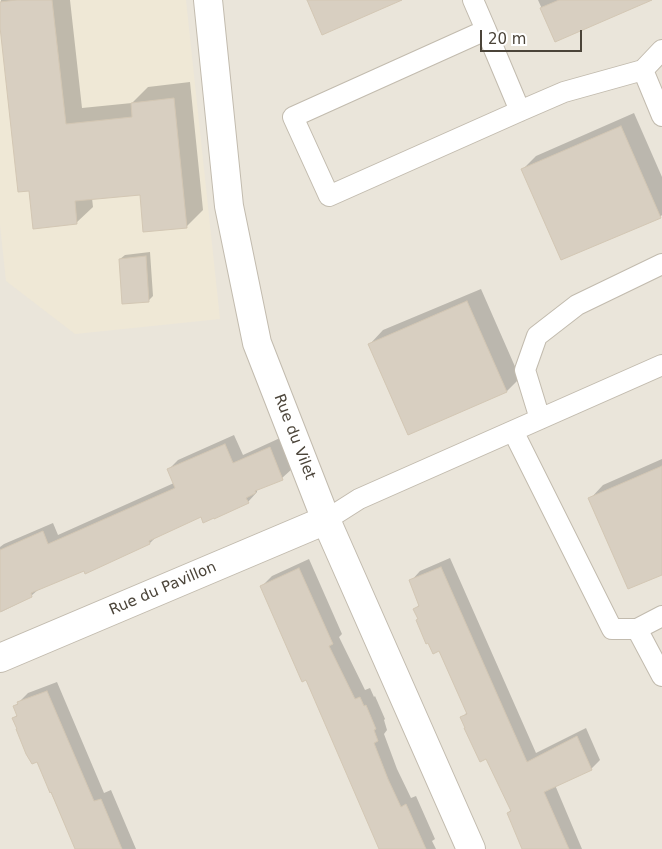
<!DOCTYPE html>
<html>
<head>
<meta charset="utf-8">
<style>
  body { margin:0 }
  #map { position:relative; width:662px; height:849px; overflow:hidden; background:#f6f3ec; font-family:"DejaVu Sans",sans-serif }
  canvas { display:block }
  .scale { position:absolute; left:480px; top:30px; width:102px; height:22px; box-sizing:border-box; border:2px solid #4b4439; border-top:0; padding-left:6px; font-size:15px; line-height:18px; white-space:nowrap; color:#4b4439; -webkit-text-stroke:4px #fff; paint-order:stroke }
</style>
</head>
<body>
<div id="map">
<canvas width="662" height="849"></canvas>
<div class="scale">20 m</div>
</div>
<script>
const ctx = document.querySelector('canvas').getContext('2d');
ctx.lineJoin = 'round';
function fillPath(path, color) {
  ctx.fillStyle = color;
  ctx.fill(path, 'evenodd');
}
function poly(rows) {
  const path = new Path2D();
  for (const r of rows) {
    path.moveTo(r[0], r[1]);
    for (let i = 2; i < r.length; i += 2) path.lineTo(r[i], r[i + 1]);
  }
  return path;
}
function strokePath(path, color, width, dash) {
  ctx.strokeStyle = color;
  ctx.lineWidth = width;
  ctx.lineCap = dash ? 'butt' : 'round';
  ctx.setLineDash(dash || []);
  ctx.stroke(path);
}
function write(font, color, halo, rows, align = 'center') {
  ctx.font = font + ' "DejaVu Sans",sans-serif';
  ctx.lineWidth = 4.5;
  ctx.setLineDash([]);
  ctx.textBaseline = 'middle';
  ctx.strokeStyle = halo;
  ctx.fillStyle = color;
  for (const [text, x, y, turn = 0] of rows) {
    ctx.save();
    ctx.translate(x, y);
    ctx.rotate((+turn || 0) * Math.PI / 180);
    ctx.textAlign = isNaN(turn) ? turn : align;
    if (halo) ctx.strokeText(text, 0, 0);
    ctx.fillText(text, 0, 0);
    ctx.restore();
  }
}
fillPath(poly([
  [0,0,662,0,662,849,0,849]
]), '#eae5da');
fillPath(poly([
  [0,0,186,0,220,319,75,334,6,281,0,225]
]), '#efe8d6');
fillPath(poly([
  [1,0,70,0,82,108,132,103,148,87,190,82,203,210,186,227,141,194,92,198,93,207,76,223,31,190,0,15],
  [538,0,649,0,556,40],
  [634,113,662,177,662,215,660,217,523,169,536,156],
  [150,252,153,296,148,301,120,259,125,255],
  [481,289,520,378,507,391,370,344,383,330],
  [234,435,243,455,280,438,292,469,282,478,259,488,257,490,257,492,248,502,201,515,157,536,150,543,40,588,31,596,23,601,1,612,0,547,4,544,53,523,58,535,174,483,168,470,178,460],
  [662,459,662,574,590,499,603,485],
  [450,558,536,753,586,728,600,760,591,769,555,785,582,849,524,849,508,813,512,809,486,757,462,718,467,712,440,649,419,618,415,609,420,604,411,581,420,571],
  [309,559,342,634,339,637,365,690,370,688,374,697,375,696,385,719,384,720,387,730,384,734,397,769,411,798,416,796,435,839,432,841,436,849,380,849,307,679,262,586,272,576],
  [57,682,104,793,111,790,136,849,76,849,37,761,14,718,18,714,15,706,28,693]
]), '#0003');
const building = poly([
  [16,0,52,0,66,124,132,117,131,103,174,98,187,228,143,232,140,195,75,201,77,224,33,229,29,191,18,192,0,27,0,2,16,0],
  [307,0,402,0,322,35,307,0],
  [559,0,652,0,555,42,540,8,559,0],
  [621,126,661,218,561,260,521,169,621,126],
  [146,256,149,302,122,304,119,259,146,256],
  [467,301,507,392,408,435,368,344,467,301],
  [225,444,233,463,270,447,283,480,255,491,256,493,246,498,249,503,214,519,214,518,203,523,201,517,149,541,150,544,85,574,84,571,31,593,32,597,0,612,0,550,43,531,48,544,175,488,167,469,225,444],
  [662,466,662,575,628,589,588,498,662,466],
  [441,567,527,762,577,736,592,770,544,792,569,849,522,849,507,813,511,811,486,759,480,762,464,728,465,728,460,717,467,714,439,651,433,654,428,643,426,644,416,620,418,619,413,609,419,606,409,580,441,567],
  [299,568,333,644,329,646,355,699,360,697,364,706,366,705,376,729,374,730,378,741,374,743,388,779,401,807,406,804,426,849,379,849,306,680,302,682,260,586,299,568],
  [47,691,94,801,101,799,122,849,75,849,51,792,50,793,37,762,32,764,26,754,16,729,17,729,12,718,17,716,13,706,18,704,17,702,47,691]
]);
fillPath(building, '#d8cfc1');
strokePath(building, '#d3c7b4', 1);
const service = poly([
  [473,0,486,30],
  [643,70,662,116],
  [520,111,486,30,293,117,329,196,520,111,564,92,643,70,662,50],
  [540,419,525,370,537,336,577,305,662,264],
  [513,431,612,629,637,629,662,616],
  [326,520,359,499,662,365],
  [637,629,662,676]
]);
const minor = poly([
  [208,0,229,206,257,343,326,520,471,849],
  [0,658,326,520]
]);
strokePath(service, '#c2bbae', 22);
strokePath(minor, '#c2bbae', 30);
strokePath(service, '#fff', 20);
strokePath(minor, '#fff', 28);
write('15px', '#4b4439', '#fff', [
  ["Rue du Vilet",294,437,69],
  ["Rue du Pavillon",163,589,-23]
]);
</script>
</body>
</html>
